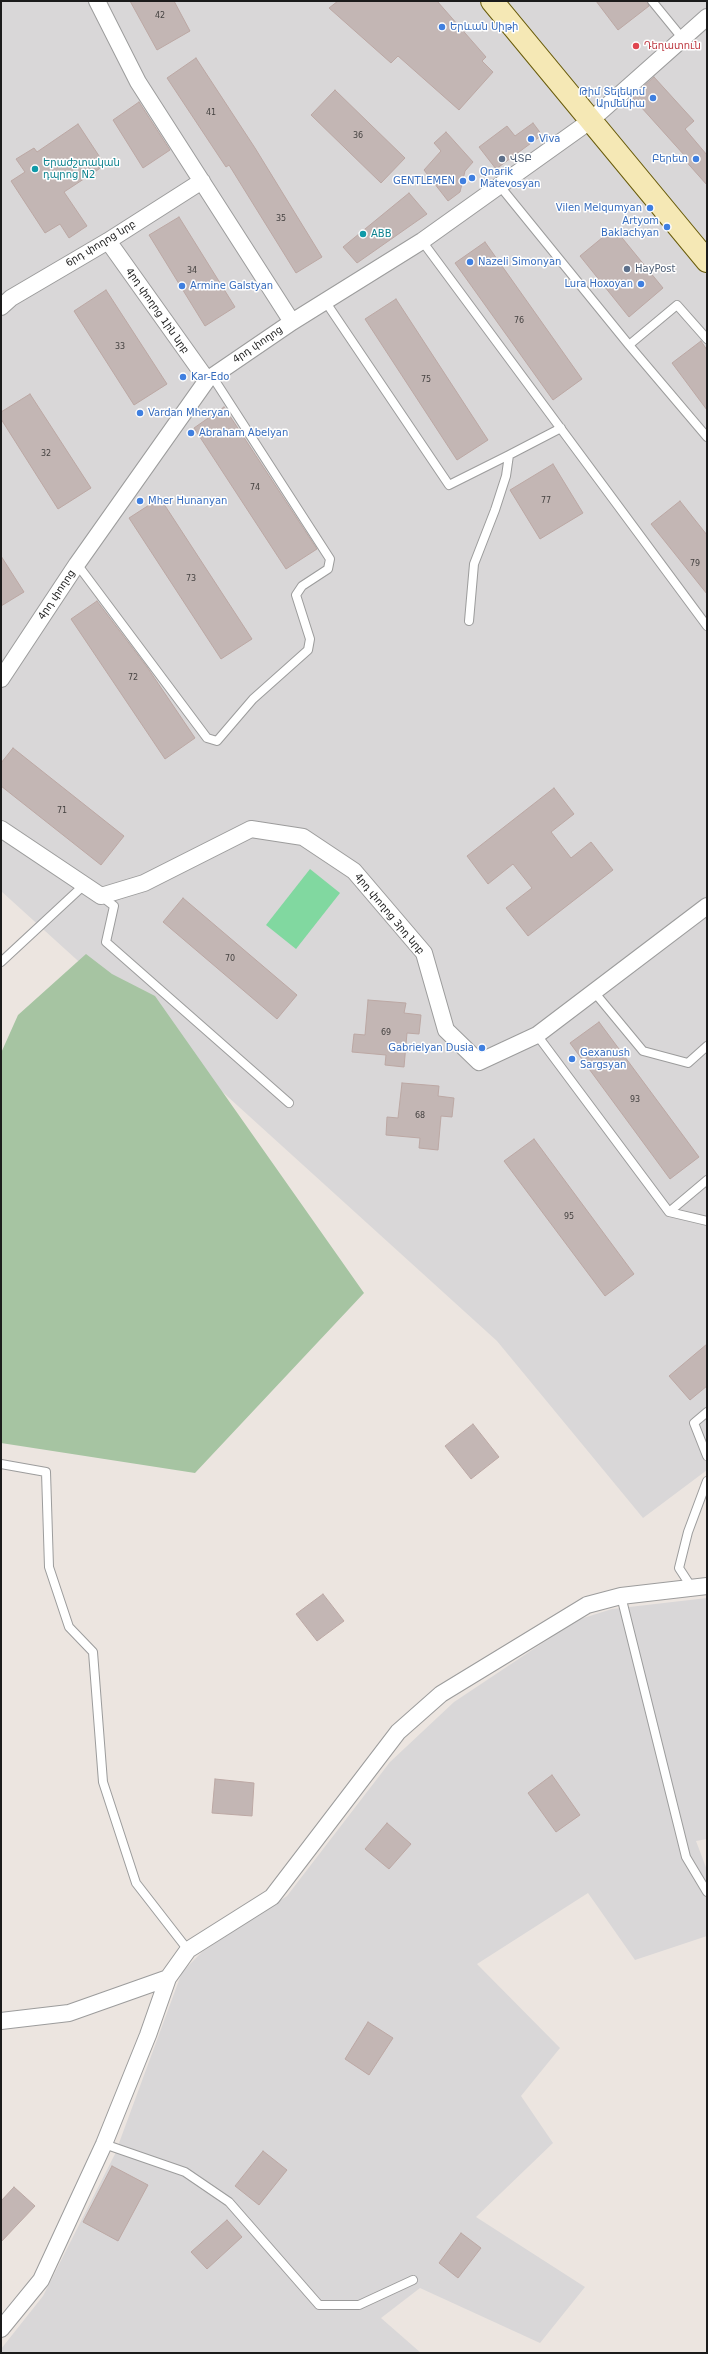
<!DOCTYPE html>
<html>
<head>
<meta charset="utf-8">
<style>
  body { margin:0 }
  #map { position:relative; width:708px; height:2354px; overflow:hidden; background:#ece5e0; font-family:"DejaVu Sans",sans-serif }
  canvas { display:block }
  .frame { position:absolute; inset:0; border:2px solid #1b1b1b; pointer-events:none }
</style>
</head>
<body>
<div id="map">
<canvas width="708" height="2354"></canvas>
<div class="frame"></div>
</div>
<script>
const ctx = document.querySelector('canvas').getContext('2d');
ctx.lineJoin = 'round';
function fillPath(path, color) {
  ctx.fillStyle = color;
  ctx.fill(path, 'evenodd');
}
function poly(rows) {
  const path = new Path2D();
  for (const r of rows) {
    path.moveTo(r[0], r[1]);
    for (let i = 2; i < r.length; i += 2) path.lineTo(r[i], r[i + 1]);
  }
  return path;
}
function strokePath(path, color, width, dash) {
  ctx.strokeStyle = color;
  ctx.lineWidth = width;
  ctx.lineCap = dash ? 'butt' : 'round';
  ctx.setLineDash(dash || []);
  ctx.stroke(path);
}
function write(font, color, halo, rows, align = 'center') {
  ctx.font = font + ' "DejaVu Sans","Noto Sans Armenian",sans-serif';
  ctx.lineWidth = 3;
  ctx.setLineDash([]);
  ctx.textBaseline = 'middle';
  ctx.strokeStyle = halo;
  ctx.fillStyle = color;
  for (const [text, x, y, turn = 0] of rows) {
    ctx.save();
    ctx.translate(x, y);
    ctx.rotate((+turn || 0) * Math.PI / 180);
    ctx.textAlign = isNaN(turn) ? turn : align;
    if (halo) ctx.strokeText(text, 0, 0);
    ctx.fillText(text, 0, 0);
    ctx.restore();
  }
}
fillPath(poly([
  [1,1,707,1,707,1470,643,1518,497,1341,1,891],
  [707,1598,707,1839,696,1841,707,1870,707,1936,635,1960,588,1893,477,1964,560,2048,521,2096,553,2143,476,2217,585,2287,540,2343,420,2288,381,2318,421,2353,1,2353,1,2349,43,2296,115,2154,182,1972,202,1952,287,1896,390,1762,454,1702,577,1620,612,1609]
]), '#d9d7d8');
fillPath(poly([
  [86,954,112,974,155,996,364,1293,195,1473,1,1443,1,1053,18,1015]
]), '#a6c4a2');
fillPath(poly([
  [310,869,340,893,296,949,266,925]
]), '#81d8a0');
const building = poly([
  [130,1,174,1,190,31,157,50,130,1],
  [338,1,437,1,486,57,482,61,493,72,459,110,398,56,391,63,329,8,338,1],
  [596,1,647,1,649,6,618,30,596,1],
  [196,58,255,148,322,257,296,273,229,165,226,167,167,78,196,58],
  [654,77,694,121,685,129,707,155,707,185,683,158,685,156,632,97,654,77],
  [335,90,405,158,381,183,311,115,335,90],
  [139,102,170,150,143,168,113,120,139,102],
  [533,123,542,135,496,169,479,147,507,126,515,136,533,123],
  [78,124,105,165,64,192,87,226,69,238,60,224,45,233,11,181,25,172,16,159,34,148,37,152,78,124],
  [446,132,473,162,465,171,460,192,448,201,424,170,441,151,434,143,446,132],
  [409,193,427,214,357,263,343,247,409,193],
  [179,217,235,307,205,326,149,235,179,217],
  [614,228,663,288,629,317,580,256,614,228],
  [485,242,582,379,553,400,455,263,485,242],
  [106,290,167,384,134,405,74,311,106,290],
  [396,299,488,440,457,460,365,319,396,299],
  [701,341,707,350,707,410,672,363,701,341],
  [30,394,91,488,58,509,1,419,1,412,30,394],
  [224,407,317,549,286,569,194,428,224,407],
  [553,464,583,513,540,539,510,490,553,464],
  [160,498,252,639,221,659,129,518,160,498],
  [680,501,707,535,707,594,651,524,680,501],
  [1,556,24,592,1,606,1,556],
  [97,601,147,667,195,738,165,759,71,619,97,601],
  [13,748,124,836,101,865,1,786,1,763,13,748],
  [554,788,574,814,551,832,571,858,591,842,613,870,528,936,506,908,532,888,513,864,488,884,467,856,554,788],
  [183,898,297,995,277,1019,163,922,183,898],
  [368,1000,406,1003,404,1013,421,1015,419,1034,407,1033,404,1067,385,1065,386,1055,352,1052,354,1034,365,1035,368,1000],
  [599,1022,699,1157,670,1179,570,1043,599,1022],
  [402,1083,439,1086,438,1096,454,1098,452,1117,441,1116,438,1150,419,1148,420,1138,386,1135,387,1117,398,1118,402,1083],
  [534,1139,634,1274,605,1296,504,1161,534,1139],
  [707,1344,707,1386,690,1400,669,1376,707,1344],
  [473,1424,499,1457,471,1479,445,1446,473,1424],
  [323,1594,344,1621,317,1641,296,1614,323,1594],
  [552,1775,580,1815,556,1832,528,1793,552,1775],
  [215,1779,254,1783,252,1816,212,1813,215,1779],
  [387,1823,411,1844,389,1869,365,1849,387,1823],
  [368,2022,393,2038,369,2075,345,2059,368,2022],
  [263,2151,287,2170,259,2205,235,2186,263,2151],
  [112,2166,148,2185,118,2241,83,2222,112,2166],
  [14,2187,35,2206,1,2242,1,2201,14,2187],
  [227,2220,242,2237,207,2269,191,2252,227,2220],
  [461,2233,481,2248,458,2278,439,2263,461,2233]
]);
fillPath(building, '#c3b6b4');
strokePath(building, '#bca8a4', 1);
const lane = poly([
  [652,1,683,39],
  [499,185,629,345],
  [422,241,707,626],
  [325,301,449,485,509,455],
  [707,339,677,305,629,345,707,437],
  [77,564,207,738,217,741,253,699,308,650,310,639,296,595,302,586,328,569,330,559,212,376],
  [469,621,474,564,495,510,506,476,509,455,561,428],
  [101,896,114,906,106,942,289,1103],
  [1,962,83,886],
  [595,993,643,1051,688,1063,707,1046],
  [537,1035,669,1212,707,1221],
  [669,1212,707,1180],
  [707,1412,694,1423,707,1456],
  [1,1464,46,1472,49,1567,69,1627,93,1652,103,1782,136,1883,188,1950],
  [692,1588,679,1568,688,1532,707,1481],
  [621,1596,686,1857,707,1892],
  [104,2144,185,2172,229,2202,319,2305,359,2305,413,2280]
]);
const street = poly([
  [97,1,138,82,292,322],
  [108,241,207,380],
  [1,307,11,298,108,241,202,181],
  [1,679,77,564,207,380,292,322,422,241,590,121,707,17],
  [1,829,101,896,144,883,251,829,303,837,354,871,424,953,446,1030,479,1062,537,1035,707,906],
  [1,2021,69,2013,168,1978],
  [1,2329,41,2280,104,2144,148,2035,168,1978,188,1950,272,1897,398,1732,441,1694,587,1605,621,1596,707,1586]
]);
const secondary = poly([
  [492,1,707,261]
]);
strokePath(lane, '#9c9c9c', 10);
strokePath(street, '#9c9c9c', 18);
strokePath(secondary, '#695c0a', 24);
strokePath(lane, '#fff', 8);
strokePath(street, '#fff', 16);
strokePath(secondary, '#f5e8b5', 22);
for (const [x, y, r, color] of [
  [442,27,4,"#3f7fe0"],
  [636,46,4,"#e0444e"],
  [653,98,4,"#3f7fe0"],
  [531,139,4,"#3f7fe0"],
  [502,159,4,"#5c6f8a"],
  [696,159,4,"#3f7fe0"],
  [35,169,4,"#0f9aa8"],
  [472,178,4,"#3f7fe0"],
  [463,181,4,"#3f7fe0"],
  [650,208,4,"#3f7fe0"],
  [667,227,4,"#3f7fe0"],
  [363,234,4,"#0f9aa8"],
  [470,262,4,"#3f7fe0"],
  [627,269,4,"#5c6f8a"],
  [641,284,4,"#3f7fe0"],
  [182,286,4,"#3f7fe0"],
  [183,377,4,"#3f7fe0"],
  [140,413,4,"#3f7fe0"],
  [191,433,4,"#3f7fe0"],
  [140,501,4,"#3f7fe0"],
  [482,1048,4,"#3f7fe0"],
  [572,1059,4,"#3f7fe0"]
]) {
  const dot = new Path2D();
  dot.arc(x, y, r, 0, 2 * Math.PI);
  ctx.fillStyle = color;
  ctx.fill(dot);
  strokePath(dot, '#fff', 1.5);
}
write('8px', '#454241', null, [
  ["42",160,16],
  ["41",211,113],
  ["36",358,136],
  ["35",281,219],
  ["34",192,271],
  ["76",519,321],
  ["33",120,347],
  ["75",426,380],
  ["32",46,454],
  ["74",255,488],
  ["77",546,501],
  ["79",695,564],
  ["73",191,579],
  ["72",133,678],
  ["71",62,811],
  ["70",230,959],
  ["69",386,1033],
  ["93",635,1100],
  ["68",420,1116],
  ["95",569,1217]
]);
write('10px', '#366cbe', '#fff', [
  ["Երևան Սիթի",450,27],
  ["Թիմ Տելեկոմ",645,92,"right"],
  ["Արմենիա",645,104,"right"],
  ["Viva",539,139],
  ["Բերետ",688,159,"right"],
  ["Qnarik",480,172],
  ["Matevosyan",480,184],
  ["GENTLEMEN",455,181,"right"],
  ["Vilen Melqumyan",642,208,"right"],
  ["Artyom",659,221,"right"],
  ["Baklachyan",659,233,"right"],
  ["Nazeli Simonyan",478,262],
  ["Lura Hoxoyan",633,284,"right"],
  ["Armine Galstyan",190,286],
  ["Kar-Edo",191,377],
  ["Vardan Mheryan",148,413],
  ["Abraham Abelyan",199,433],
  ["Mher Hunanyan",148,501],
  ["Gabrielyan Dusia",474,1048,"right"],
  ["Gexanush",580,1053],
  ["Sargsyan",580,1065]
], 'left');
write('10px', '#be3a42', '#fff', [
  ["Դեղատուն",644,46]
], 'left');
write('10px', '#4e5e75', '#fff', [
  ["ՎՏԲ",510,159],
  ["HayPost",635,269]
], 'left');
write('10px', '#0d838f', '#fff', [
  ["Երաժշտական",43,163],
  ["դպրոց N2",43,175],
  ["ABB",371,234]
], 'left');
write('10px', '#1b1b1b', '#fff', [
  ["6րդ փողոց նրբ",101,244,-31],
  ["4րդ փողոց 1ին նրբ",157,311,55],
  ["4րդ փողոց",258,345,-34],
  ["4րդ փողոց",57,595,-56],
  ["4րդ փողոց 3րդ նրբ",389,914,50]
]);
</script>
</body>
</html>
